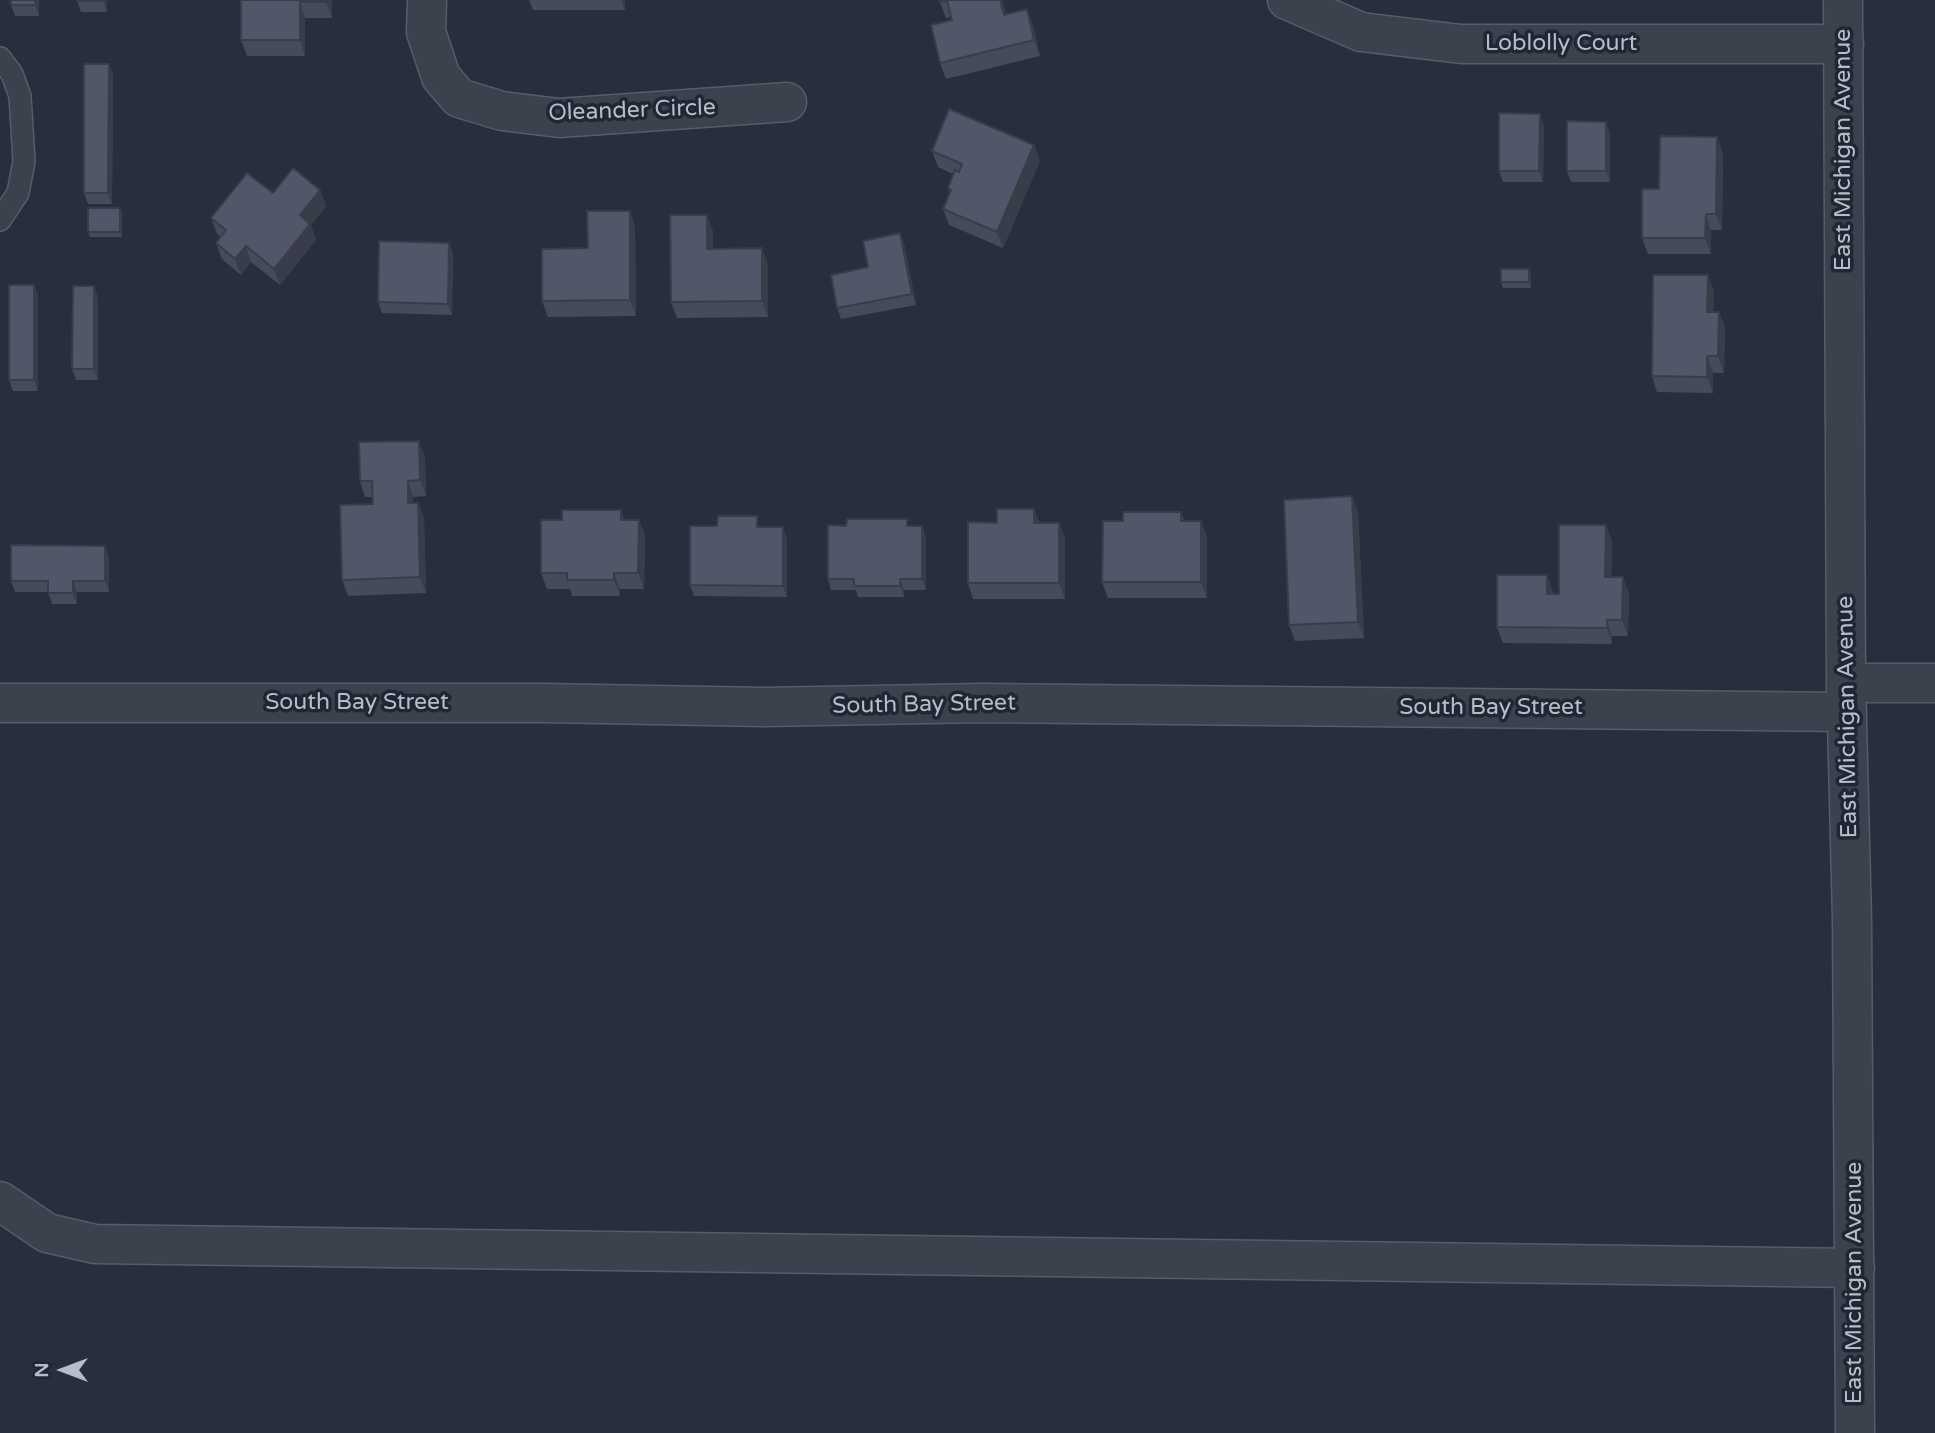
<!DOCTYPE html>
<html>
<head>
<meta charset="utf-8">
<style>
  body { margin:0 }
  #map { position:relative; width:1935px; height:1433px; overflow:hidden; background:#282e3d; font-family:"Varela Round",sans-serif }
  canvas { display:block }
  .north { position:absolute; left:28px; top:1335px; width:70px; height:70px; -webkit-text-stroke:5px #202633; paint-order:stroke; rotate:270deg; font-size:19px; font-weight:700; line-height:28px; text-align:center; color:#b8bcc8 }
  .north::after { content:''; display:block; margin:auto; width:24px; height:32px; background:#b8bcc8; clip-path:polygon(50% 0,100% 100%,50% 72%,0 100%) }
</style>
</head>
<body>
<div id="map">
<canvas width="1935" height="1433"></canvas>
<div class="north">N</div>
</div>
<script>
const ctx = document.querySelector('canvas').getContext('2d');
ctx.lineJoin = 'round';
function poly(rows) {
  const path = new Path2D();
  for (const r of rows) {
    path.moveTo(r[0], r[1]);
    for (let i = 2; i < r.length; i += 2) path.lineTo(r[i], r[i + 1]);
  }
  return path;
}
function strokePath(path, color, width, dash) {
  ctx.strokeStyle = color;
  ctx.lineWidth = width;
  ctx.lineCap = dash ? 'butt' : 'round';
  ctx.setLineDash(dash || []);
  ctx.stroke(path);
}
function fillPath(path, color) {
  ctx.fillStyle = color;
  ctx.fill(path, 'evenodd');
}
function write(font, color, halo, rows, align = 'center') {
  ctx.font = font + ' "Varela Round",sans-serif';
  ctx.lineWidth = 7;
  ctx.setLineDash([]);
  ctx.textBaseline = 'middle';
  ctx.strokeStyle = halo;
  ctx.fillStyle = color;
  for (const [text, x, y, turn = 0] of rows) {
    ctx.save();
    ctx.translate(x, y);
    ctx.rotate((+turn || 0) * Math.PI / 180);
    ctx.textAlign = isNaN(turn) ? turn : align;
    if (halo) ctx.strokeText(text, 0, 0);
    ctx.fillText(text, 0, 0);
    ctx.restore();
  }
}
const service = poly([
  [0,58,12,74,20,96,24,161,18,193,0,220]
]);
const minor = poly([
  [427,0,426,32,441,77,459,98,502,111,559,118,787,102],
  [1287,0,1361,32,1461,44,1844,44],
  [1846,683,1935,683],
  [0,703,544,703,764,707,983,703,1847,712],
  [0,1201,47,1233,95,1244,1855,1268]
]);
const tertiary = poly([
  [1843,0,1846,683,1852,919,1855,1433]
]);
strokePath(service, '#565c68', 24);
strokePath(minor, '#565c68', 41);
strokePath(tertiary, '#565c68', 41);
strokePath(service, '#3b414d', 21);
strokePath(minor, '#3b414d', 38);
strokePath(tertiary, '#3b414d', 38);
fillPath(poly([
  [11,0,39,0,39,16,15,16,11,5],
  [77,0,107,0,107,12,81,12],
  [241,0,332,0,332,18,305,18,305,56,247,56,241,40],
  [529,0,625,0,625,10,533,10],
  [939,0,1002,0,1006,15,1033,25,1040,56,946,79,940,63,952,20,951,17,946,18],
  [109,64,113,75,112,204,88,204,84,193],
  [1544,125,1543,182,1503,182,1499,171],
  [1610,133,1610,182,1571,182,1567,171],
  [1717,137,1723,153,1722,230,1711,230,1711,254,1648,254,1642,238,1659,189],
  [1034,145,1040,161,1003,248,949,225,943,209,950,194,948,188,953,174,938,167,932,151],
  [320,190,326,206,311,225,316,240,280,285,251,262,241,275,222,259,216,243,221,237,217,234,211,218,273,193],
  [120,208,122,213,122,237,90,237,88,232],
  [630,211,635,227,636,316,548,317,542,301,588,248],
  [713,231,713,249,768,264,768,317,677,318,671,302],
  [900,233,904,244,916,305,841,319,837,308,868,267],
  [449,243,453,254,452,315,382,313,378,302],
  [1529,269,1531,275,1531,288,1503,288,1501,282],
  [34,285,38,296,38,391,13,391,9,380],
  [1714,291,1713,312,1719,312,1725,328,1724,373,1713,373,1713,393,1657,392,1652,376],
  [98,297,98,380,76,380,72,369],
  [425,457,426,496,413,497,413,503,418,503,424,519,426,593,348,596,342,580,373,504,373,497,365,497,360,481],
  [1034,509,1039,523,1059,523,1065,539,1065,599,973,599,968,583,997,523],
  [621,510,624,520,639,520,645,536,644,589,620,589,620,596,572,596,570,589,547,589,541,573,562,520],
  [1181,512,1184,521,1207,537,1207,598,1108,598,1102,582],
  [1358,512,1364,638,1295,641,1289,625],
  [909,526,922,526,926,537,926,590,904,590,904,597,858,597,856,590,831,590,828,579],
  [761,527,787,538,787,597,694,596,690,585],
  [1612,541,1611,577,1629,593,1628,636,1612,636,1612,644,1503,643,1497,627,1547,575,1553,594,1559,594],
  [105,546,109,557,109,592,77,592,77,604,52,604,48,592,15,592,11,581]
]), '#464b59');
fillPath(poly([
  [35,0,39,0,39,16,35,5],
  [103,0,107,0,107,12,103,1],
  [326,0,332,0,332,18,326,2],
  [621,0,625,0,625,10],
  [1000,0,1002,0,1010,31,1004,15],
  [300,2,305,18,305,56,300,40],
  [1027,9,1033,25,1040,56,1034,40],
  [109,64,113,75,112,204,108,193],
  [1540,114,1544,125,1543,182,1539,171],
  [1606,122,1610,133,1610,182,1606,171],
  [1717,137,1723,153,1722,230,1716,214],
  [1034,145,1040,161,1003,248,997,232],
  [320,190,326,206,311,225,316,240,280,285,274,269,300,215],
  [120,208,122,213,122,237,120,232],
  [630,211,635,227,636,316,630,300],
  [1706,214,1711,230,1711,254,1705,238],
  [707,215,713,231,713,265,707,249],
  [900,233,904,244,916,305,912,294],
  [449,243,453,254,452,315,448,304],
  [246,246,251,262,241,275,235,259],
  [762,248,768,264,768,317,762,301],
  [1529,269,1531,275,1531,288,1529,282],
  [1708,275,1714,291,1713,328,1707,312],
  [34,285,38,296,38,391,34,380],
  [94,286,98,297,98,380,94,369],
  [1719,312,1725,328,1724,373,1718,356],
  [1707,356,1713,373,1713,393,1707,377],
  [419,441,425,457,426,496,420,480],
  [408,481,413,497,413,519,408,503],
  [1352,496,1358,512,1364,638,1358,622],
  [418,503,424,519,426,593,420,577],
  [1034,509,1040,525,1034,523],
  [639,520,645,536,644,589,638,573],
  [1201,521,1207,537,1207,598,1201,582],
  [1059,523,1065,539,1065,599,1059,583],
  [1606,525,1612,541,1611,593,1605,577],
  [922,526,926,537,926,590,922,579],
  [783,527,787,538,787,597,783,586],
  [105,546,109,557,109,592,105,581],
  [614,573,620,589,620,596,614,580],
  [1547,575,1553,591,1553,610,1547,594],
  [1623,577,1629,593,1628,636,1622,620],
  [900,579,904,590,904,597,900,586],
  [73,581,77,592,77,604,73,593],
  [1607,620,1612,636,1612,644,1607,628]
]), '#393d49');
const building = poly([
  [11,0,35,0,35,5,11,5,11,0],
  [77,0,103,0,103,1,77,1,77,0],
  [241,0,326,0,326,2,300,2,300,40,241,40,241,0],
  [939,0,1000,0,1004,15,1027,9,1034,40,940,63,931,25,952,20,947,1,940,2,939,0],
  [84,64,109,64,108,193,84,193,84,64],
  [949,109,1034,145,997,232,943,209,951,190,948,188,955,170,959,172,962,164,932,151,949,109],
  [1499,113,1540,114,1539,171,1499,171,1499,113],
  [1567,121,1606,122,1606,171,1567,171,1567,121],
  [1660,136,1717,137,1716,214,1706,214,1705,238,1642,238,1642,189,1659,189,1660,136],
  [293,168,320,190,300,215,310,224,274,269,246,246,235,259,216,243,226,230,211,218,247,173,273,193,293,168],
  [88,208,120,208,120,232,88,232,88,208],
  [587,211,630,211,630,300,542,301,542,249,588,248,587,211],
  [670,215,707,215,707,249,762,248,762,301,671,302,670,215],
  [900,233,912,294,837,308,831,275,868,267,863,241,900,233],
  [379,241,449,243,448,304,378,302,379,241],
  [1501,269,1529,269,1529,282,1501,282,1501,269],
  [1653,275,1708,275,1707,312,1719,312,1718,356,1707,356,1707,377,1652,376,1653,275],
  [9,285,34,285,34,380,9,380,9,285],
  [73,286,94,286,94,369,72,369,73,286],
  [419,441,420,480,408,481,408,503,418,503,420,577,342,580,340,505,373,504,372,481,360,481,359,442,419,441],
  [1352,496,1358,622,1289,625,1284,500,1352,496],
  [997,509,1034,509,1034,523,1059,523,1059,583,968,583,968,522,997,523,997,509],
  [562,510,621,510,621,520,639,520,638,573,614,573,614,580,567,580,567,573,541,573,541,520,562,520,562,510],
  [1123,512,1181,512,1181,521,1201,521,1201,582,1102,582,1103,521,1123,521,1123,512],
  [718,516,757,516,757,527,783,527,783,586,690,585,690,526,717,526,718,516],
  [847,519,907,519,907,526,922,526,922,579,900,579,900,586,854,586,854,579,828,579,828,525,846,526,847,519],
  [1559,525,1606,525,1605,577,1623,577,1622,620,1607,620,1607,628,1497,627,1497,575,1547,575,1547,594,1559,594,1559,525],
  [11,545,105,546,105,581,73,581,73,593,48,593,48,581,11,581,11,545]
]);
fillPath(building, '#515768');
strokePath(building, '#393d49', 2);
write('23px', '#b8bcc8', '#202633', [
  ["Loblolly Court",1561,44],
  ["Oleander Circle",632,111,-2],
  ["East Michigan Avenue",1844,150,-90],
  ["South Bay Street",357,703],
  ["South Bay Street",924,705,-1],
  ["South Bay Street",1491,708],
  ["East Michigan Avenue",1848,717,-91],
  ["East Michigan Avenue",1855,1283,-90]
]);
</script>
</body>
</html>
